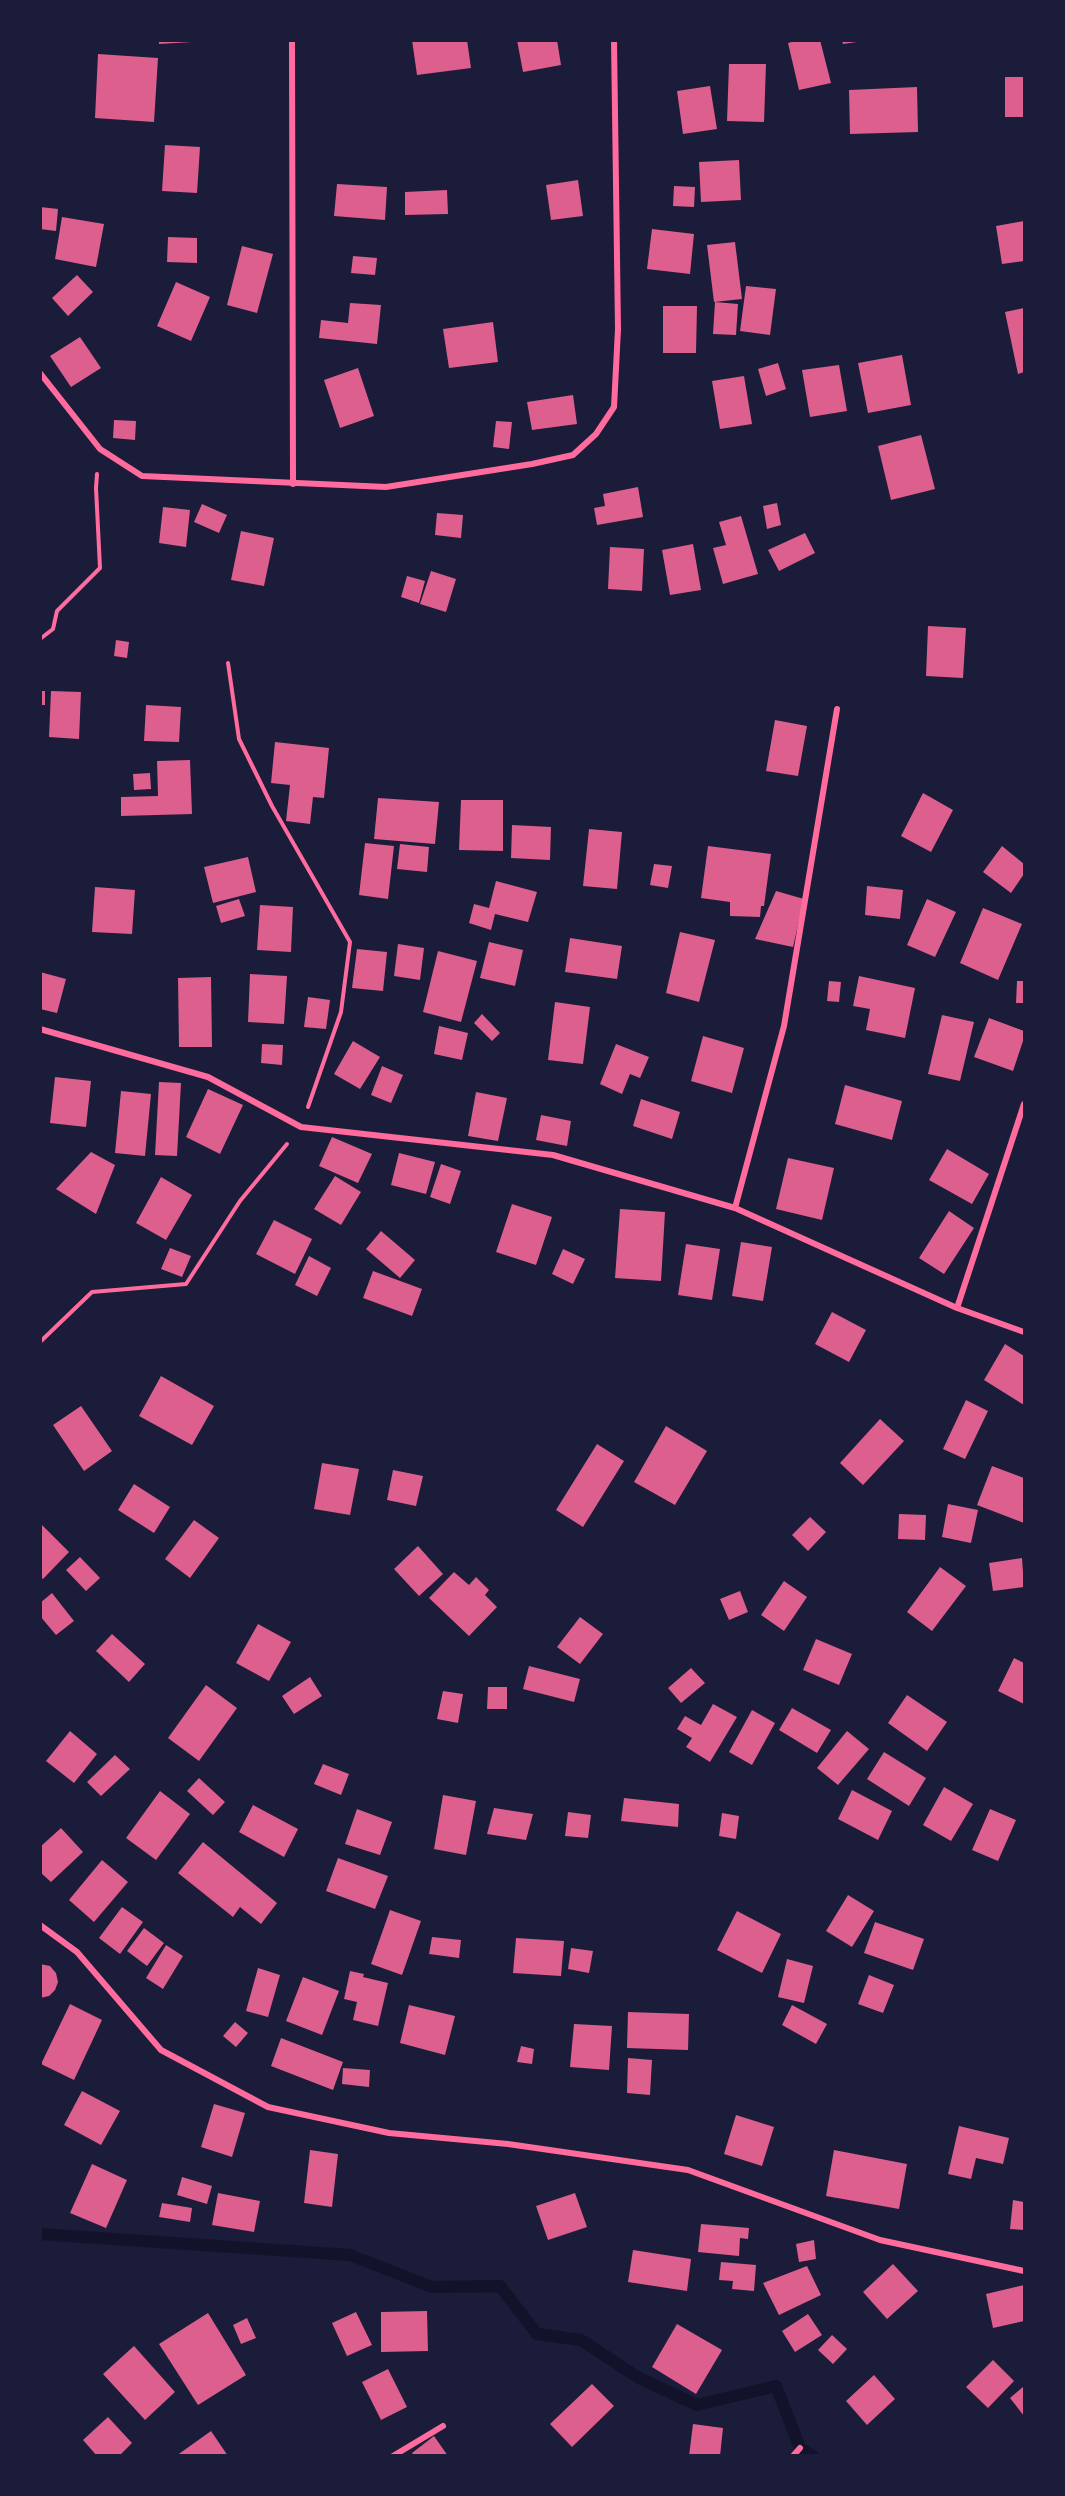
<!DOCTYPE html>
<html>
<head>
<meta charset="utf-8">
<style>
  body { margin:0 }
  #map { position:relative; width:1065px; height:2496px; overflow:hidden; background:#1b1b3a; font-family:"Exo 2",sans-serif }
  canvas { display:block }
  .frame { position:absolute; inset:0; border:42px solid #1b1b3a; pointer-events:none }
</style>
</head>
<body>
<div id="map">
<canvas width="1065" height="2496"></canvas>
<div class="frame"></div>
</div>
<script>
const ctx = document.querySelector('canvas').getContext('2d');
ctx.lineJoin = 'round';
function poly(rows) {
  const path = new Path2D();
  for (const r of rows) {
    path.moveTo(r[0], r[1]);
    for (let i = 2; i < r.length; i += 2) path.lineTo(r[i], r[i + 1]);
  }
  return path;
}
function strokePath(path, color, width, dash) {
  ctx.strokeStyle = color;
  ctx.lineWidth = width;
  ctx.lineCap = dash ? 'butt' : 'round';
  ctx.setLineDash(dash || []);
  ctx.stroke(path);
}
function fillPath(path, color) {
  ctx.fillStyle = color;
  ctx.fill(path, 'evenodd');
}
strokePath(poly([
  [40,2234,350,2255,432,2287,500,2286,537,2334,581,2340,639,2378,697,2405,776,2386,800,2448,813,2456]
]), '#12122b', 12);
fillPath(poly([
  [159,40,192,40,192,42,159,44],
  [412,40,467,40,471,68,417,75],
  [517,40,557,40,561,65,523,72],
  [799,40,820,40,831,83,799,90,788,43],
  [842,40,857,40,857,42,843,44],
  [98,54,158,58,154,122,95,118],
  [729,64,766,64,764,122,727,121],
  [1005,77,1024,77,1024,117,1005,117],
  [710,86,717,129,683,134,677,91],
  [917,87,918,132,850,134,849,90],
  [165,145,200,147,197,193,162,191],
  [739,160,741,200,701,202,699,162],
  [578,180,583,216,551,220,546,185],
  [337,184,387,187,385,220,334,216],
  [674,186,695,187,694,207,673,206],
  [447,190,448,214,405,215,405,192],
  [40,207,58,209,56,231,40,229],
  [62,217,104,224,96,267,55,259],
  [1024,221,1024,261,1002,264,996,226],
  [652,229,694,234,690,274,647,269],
  [168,237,197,238,197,263,167,262],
  [735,242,742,299,714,302,707,245],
  [242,246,273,254,257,313,227,305],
  [353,256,377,258,375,275,351,273],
  [77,275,93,292,68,316,52,298],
  [176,282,210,297,191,341,157,326],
  [746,286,776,289,770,335,740,331],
  [715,302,738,304,736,335,713,334],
  [350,303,381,305,377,344,319,338,321,320,348,323],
  [663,306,697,306,696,353,663,353],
  [1024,308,1024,372,1018,374,1005,312],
  [493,322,498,362,449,368,443,329],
  [80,337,101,368,71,387,50,356],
  [902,355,911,405,868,413,858,363],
  [778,363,786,389,766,396,758,369],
  [839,365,847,411,810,417,802,370],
  [358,368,374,416,340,428,324,380],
  [744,376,752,424,720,429,712,381],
  [573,395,577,424,532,430,527,402],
  [114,420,136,421,135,440,113,438],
  [496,421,512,422,509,449,493,447],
  [921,435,935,489,891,500,878,446],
  [638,487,643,517,597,525,594,508,605,506,603,494],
  [777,503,781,525,767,529,763,506],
  [202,504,227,515,219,533,194,522],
  [163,507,190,510,186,547,159,543],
  [437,513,463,515,461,538,435,535],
  [741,516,758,574,723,584,713,548,726,545,719,522],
  [241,531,274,538,264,586,231,580],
  [805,533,815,553,779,571,768,550],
  [693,544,701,590,670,595,662,550],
  [610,547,644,549,642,591,608,589],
  [431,571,456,579,446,612,420,604],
  [407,576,425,581,419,603,401,597],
  [928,626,966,628,963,678,926,676],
  [116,640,129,642,127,658,114,656],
  [40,691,45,691,45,705,40,705],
  [51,691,81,692,79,739,49,737],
  [146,705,181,707,179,742,144,741],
  [775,720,807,726,798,776,766,771],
  [275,742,329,748,324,798,313,797,310,824,286,821,290,785,271,783],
  [190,760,192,814,121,816,121,797,158,796,157,761],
  [150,773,151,789,134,790,133,774],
  [923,793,953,810,931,852,901,836],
  [378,798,439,802,435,844,374,839],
  [461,800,503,800,503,851,459,850],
  [512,825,551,827,550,860,511,858],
  [589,829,622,832,617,889,583,886],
  [365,843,394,846,388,899,359,895],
  [400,844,429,847,427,872,397,869],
  [708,846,771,854,764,906,761,906,760,917,730,916,730,902,701,898],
  [1002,846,1024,864,1024,874,1011,893,983,872],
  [248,857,256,892,213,903,204,867],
  [654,864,672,866,668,888,650,885],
  [496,881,537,892,528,922,495,914,491,930,469,923,474,904,489,908],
  [867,886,903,890,900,919,865,915],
  [95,887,135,890,132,934,92,932],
  [776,891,804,899,793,947,755,939],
  [239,899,245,916,221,923,216,906],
  [927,899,956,912,935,957,907,945],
  [260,905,293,907,291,952,257,950],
  [983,908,1022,924,998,980,960,963],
  [680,932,715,940,699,1002,666,993],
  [570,938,622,946,617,979,565,972],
  [489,942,523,950,515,986,480,978],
  [398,944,424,948,420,980,394,976],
  [357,949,387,952,383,991,352,988],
  [438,951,477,961,461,1022,423,1012],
  [40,972,66,979,57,1013,40,1009],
  [250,974,287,976,284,1024,248,1022],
  [859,976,915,988,905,1038,866,1030,870,1009,853,1006],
  [211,977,212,1047,179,1047,178,978],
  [829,981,841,982,839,1002,827,1001],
  [1017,981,1024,981,1024,1003,1016,1003],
  [308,997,330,1000,326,1029,304,1027],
  [555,1002,590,1007,583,1064,548,1060],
  [482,1014,500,1033,492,1041,474,1023],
  [942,1015,974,1022,960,1081,928,1074],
  [989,1018,1024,1031,1024,1038,1013,1071,974,1057],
  [439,1026,468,1033,462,1060,434,1054],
  [703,1036,744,1048,732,1093,691,1081],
  [353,1041,380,1057,360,1089,334,1074],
  [262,1044,283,1045,282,1065,261,1063],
  [616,1044,649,1057,640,1078,630,1074,622,1094,600,1084],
  [382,1066,403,1075,391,1103,371,1095],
  [55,1077,91,1081,86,1127,50,1123],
  [159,1082,181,1083,177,1156,155,1155],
  [845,1085,902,1101,892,1140,835,1124],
  [208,1089,243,1105,220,1154,186,1137],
  [121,1091,151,1094,145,1156,115,1153],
  [476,1092,507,1098,498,1141,468,1136],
  [641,1099,680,1112,672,1139,633,1126],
  [541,1115,571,1121,567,1146,536,1140],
  [332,1137,372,1154,358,1183,319,1166],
  [947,1149,989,1174,972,1204,929,1180],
  [91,1152,115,1165,96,1214,56,1189],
  [399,1153,435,1162,426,1194,391,1185],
  [788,1158,834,1168,822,1220,776,1209],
  [441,1164,461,1171,450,1204,430,1197],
  [335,1176,361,1192,341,1225,314,1209],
  [161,1177,192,1195,166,1240,136,1223],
  [512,1204,552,1217,536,1265,496,1252],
  [620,1209,665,1212,661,1281,615,1278],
  [949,1211,974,1228,944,1274,919,1258],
  [274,1220,312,1239,295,1274,256,1254],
  [381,1231,415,1260,400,1278,366,1249],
  [741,1242,772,1247,763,1301,732,1296],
  [686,1244,720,1249,712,1300,678,1295],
  [170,1248,191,1256,182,1277,161,1269],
  [563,1249,585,1259,573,1284,552,1274],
  [309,1256,331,1268,317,1296,295,1285],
  [373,1271,422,1289,412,1316,363,1298],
  [832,1312,866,1330,849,1362,815,1344],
  [1005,1344,1024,1356,1024,1405,984,1380],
  [161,1376,214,1406,192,1445,139,1416],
  [966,1400,988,1411,965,1459,943,1449],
  [81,1406,112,1451,84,1471,53,1425],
  [880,1419,904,1441,863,1485,840,1463],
  [666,1426,707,1451,675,1505,634,1482],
  [597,1444,624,1461,583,1527,556,1510],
  [322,1463,359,1469,350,1515,314,1509],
  [992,1466,1024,1478,1024,1523,977,1505],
  [393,1470,423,1476,416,1506,387,1500],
  [134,1484,170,1507,154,1533,118,1510],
  [948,1504,978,1510,971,1543,942,1537],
  [899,1514,926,1515,925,1540,898,1539],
  [810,1517,826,1532,808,1551,792,1535],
  [194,1520,219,1538,190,1578,165,1559],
  [40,1523,69,1552,43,1579,40,1576],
  [418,1546,443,1574,419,1596,394,1569],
  [80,1557,100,1578,86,1591,66,1570],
  [1022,1558,1024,1587,993,1591,989,1563],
  [940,1567,966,1586,932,1631,907,1612],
  [454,1572,469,1585,476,1577,489,1590,485,1595,497,1607,469,1636,429,1598],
  [784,1581,807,1597,784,1631,761,1615],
  [740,1591,748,1612,729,1620,720,1599],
  [52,1593,74,1621,56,1635,40,1616,40,1603],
  [580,1617,603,1634,580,1664,557,1647],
  [258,1624,291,1642,269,1681,236,1663],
  [112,1634,145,1664,129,1682,96,1651],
  [816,1639,852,1654,839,1685,803,1670],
  [1014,1658,1024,1663,1024,1704,998,1691],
  [529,1666,580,1679,574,1702,523,1689],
  [691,1668,705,1683,681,1703,668,1688],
  [310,1677,322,1696,294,1714,282,1696],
  [206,1685,237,1708,199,1761,168,1738],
  [488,1687,507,1687,507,1709,487,1709],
  [443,1691,463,1694,458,1723,437,1719],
  [907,1695,947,1722,927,1751,888,1723],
  [713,1704,737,1717,710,1762,686,1747,692,1738,677,1729,685,1716,701,1725],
  [792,1708,831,1730,817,1753,779,1730],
  [752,1710,775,1723,752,1765,729,1752],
  [70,1731,97,1754,74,1783,46,1761],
  [847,1731,869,1749,838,1785,817,1768],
  [884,1752,926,1778,909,1806,867,1779],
  [115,1755,130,1769,101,1796,87,1782],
  [323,1764,349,1774,341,1795,314,1784],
  [199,1778,225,1802,213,1815,187,1791],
  [944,1787,973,1804,951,1841,923,1825],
  [852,1790,892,1811,878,1840,838,1819],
  [160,1791,190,1814,156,1860,126,1838],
  [443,1795,476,1801,466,1855,434,1849],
  [624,1798,679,1804,678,1827,621,1821],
  [253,1805,298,1829,284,1857,239,1832],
  [494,1808,533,1814,526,1840,487,1834],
  [357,1809,392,1822,380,1855,345,1844],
  [990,1809,1016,1820,998,1861,972,1850],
  [568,1812,591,1815,588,1838,565,1836],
  [722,1813,739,1816,736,1839,719,1836],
  [61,1828,83,1852,51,1882,40,1872,40,1847],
  [203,1842,277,1903,261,1924,240,1907,233,1917,178,1873],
  [338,1858,388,1876,375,1909,326,1891],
  [102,1860,128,1882,94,1922,69,1900],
  [848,1895,874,1911,852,1947,826,1931],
  [122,1907,143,1922,120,1954,99,1938],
  [390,1910,421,1921,402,1975,371,1964],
  [737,1911,781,1934,762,1973,717,1950],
  [875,1922,924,1939,913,1970,864,1953],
  [144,1928,164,1943,147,1966,127,1951],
  [432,1937,461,1940,459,1958,429,1954],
  [516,1938,564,1941,561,1976,513,1973],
  [166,1945,183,1956,163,1989,146,1978],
  [571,1948,593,1951,589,1973,568,1969],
  [787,1959,813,1966,804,2003,778,1997],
  [40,1964,50,1966,56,1973,58,1982,55,1990,49,1996,40,1998],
  [258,1968,280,1975,268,2017,246,2011],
  [350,1971,364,1974,363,1977,388,1983,378,2026,353,2020,357,2002,344,1999],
  [869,1975,894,1985,883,2013,858,2004],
  [303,1977,339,1991,322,2035,286,2021],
  [70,2004,102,2020,74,2080,41,2064],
  [409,2005,455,2016,445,2055,400,2043],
  [792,2005,827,2024,816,2044,782,2025],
  [628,2012,689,2014,688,2050,627,2048],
  [235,2022,248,2033,236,2047,223,2036],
  [574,2024,612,2026,609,2070,570,2067],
  [281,2038,343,2062,333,2090,271,2066],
  [521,2046,534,2049,532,2064,517,2062],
  [628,2058,652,2060,650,2095,627,2093],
  [343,2068,370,2070,369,2087,342,2084],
  [82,2091,120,2111,101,2145,64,2125],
  [214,2104,245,2113,232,2157,201,2147],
  [736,2115,774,2127,762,2166,724,2154],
  [959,2126,1009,2138,1003,2164,976,2158,971,2179,948,2174],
  [310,2150,338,2154,332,2207,304,2203],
  [834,2150,907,2164,899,2209,826,2196],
  [92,2164,127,2180,106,2228,70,2213],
  [182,2177,212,2186,207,2204,177,2195],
  [218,2193,260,2201,254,2232,212,2225],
  [575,2193,587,2227,548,2240,536,2206],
  [1013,2200,1024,2202,1024,2230,1010,2229],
  [162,2203,192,2208,190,2222,159,2217],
  [701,2224,749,2228,748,2239,740,2238,739,2256,698,2252],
  [814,2240,816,2259,799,2262,796,2244],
  [633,2250,691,2259,687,2291,628,2282],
  [721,2262,756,2265,754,2291,732,2289,733,2281,719,2280],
  [893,2264,918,2291,887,2319,863,2292],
  [807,2266,821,2295,779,2315,763,2283],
  [1024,2285,1024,2321,993,2328,986,2294],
  [427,2311,428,2351,381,2352,381,2312],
  [356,2312,372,2345,347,2356,332,2323],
  [208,2313,246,2375,198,2405,159,2344],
  [808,2314,822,2335,795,2352,782,2331],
  [247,2318,256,2338,241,2344,233,2325],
  [677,2324,722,2350,696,2394,652,2367],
  [832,2335,847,2349,833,2364,818,2350],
  [134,2346,175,2392,145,2420,103,2374],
  [993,2360,1014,2381,988,2408,966,2387],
  [388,2369,407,2407,381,2420,362,2382],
  [874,2375,895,2399,867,2425,846,2401],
  [592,2384,614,2406,572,2447,550,2424],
  [1024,2386,1024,2416,1010,2398],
  [108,2417,132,2443,119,2456,97,2456,83,2440],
  [693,2424,723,2428,720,2456,689,2456],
  [211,2431,228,2456,176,2456],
  [434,2436,448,2456,414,2456,412,2453]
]), '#dd5f8e');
strokePath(poly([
  [40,639,53,629,57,611,100,568,96,488,97,474],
  [228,663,239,739,272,806,350,942,341,1012,308,1107],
  [40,1342,92,1292,186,1284,240,1201,287,1144]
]), '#ff6b9d', 4);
strokePath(poly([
  [292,40,293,484],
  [40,373,100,449,142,476,386,487,532,464,573,455,596,434,614,407,618,329,614,40],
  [40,1029,208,1077,301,1127,553,1155,735,1208,957,1308,1024,1332],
  [735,1208,784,1026,837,709],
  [957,1308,1024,1104],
  [40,1925,77,1952,161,2050,268,2107,389,2133,508,2144,688,2170,880,2240,1024,2271],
  [393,2456,443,2426],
  [793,2456,800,2448]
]), '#ff6b9d', 6);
</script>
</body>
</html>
